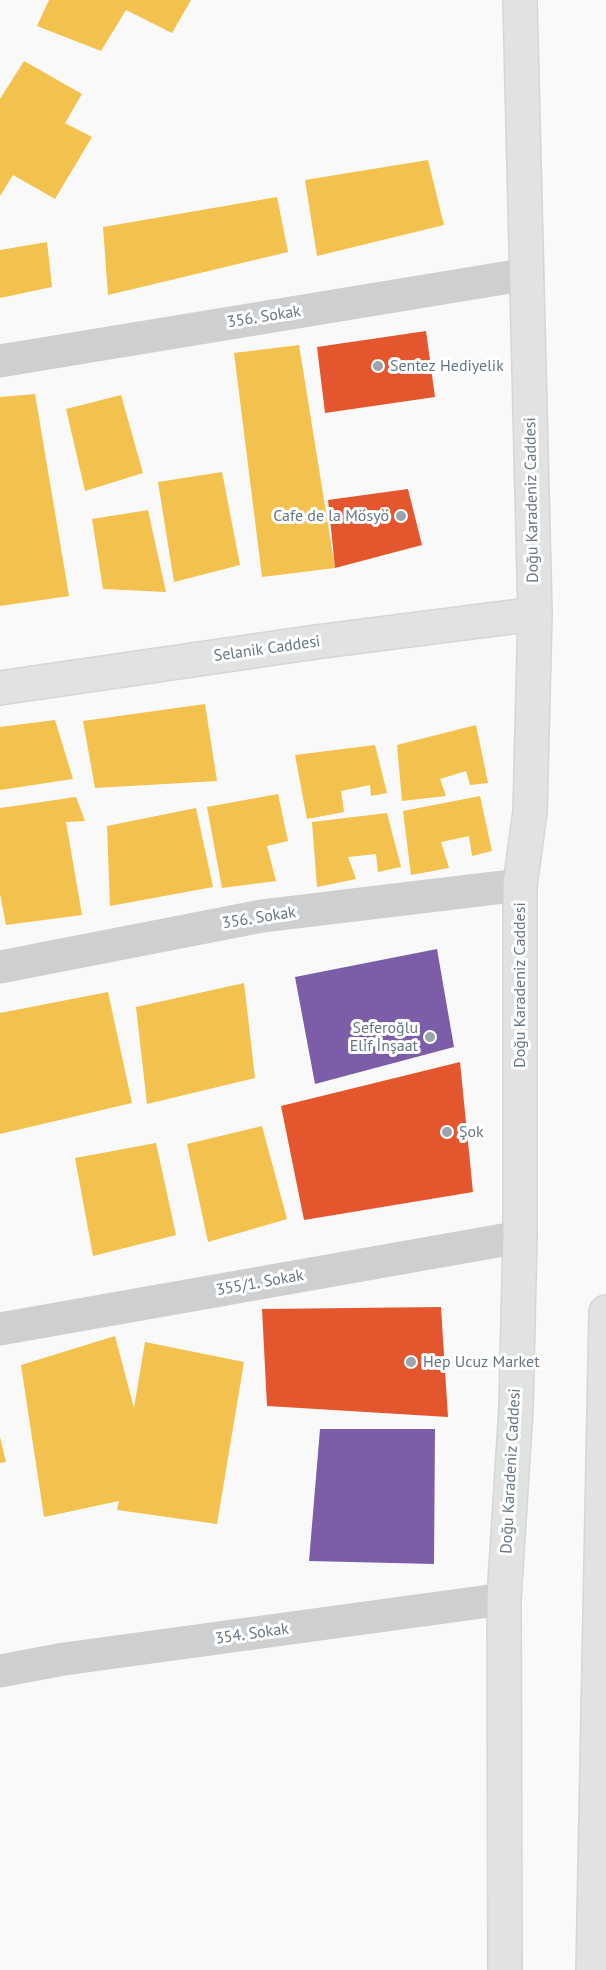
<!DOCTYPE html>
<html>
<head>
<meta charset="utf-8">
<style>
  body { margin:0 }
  canvas { display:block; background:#f9f9f9 }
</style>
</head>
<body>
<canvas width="606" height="1970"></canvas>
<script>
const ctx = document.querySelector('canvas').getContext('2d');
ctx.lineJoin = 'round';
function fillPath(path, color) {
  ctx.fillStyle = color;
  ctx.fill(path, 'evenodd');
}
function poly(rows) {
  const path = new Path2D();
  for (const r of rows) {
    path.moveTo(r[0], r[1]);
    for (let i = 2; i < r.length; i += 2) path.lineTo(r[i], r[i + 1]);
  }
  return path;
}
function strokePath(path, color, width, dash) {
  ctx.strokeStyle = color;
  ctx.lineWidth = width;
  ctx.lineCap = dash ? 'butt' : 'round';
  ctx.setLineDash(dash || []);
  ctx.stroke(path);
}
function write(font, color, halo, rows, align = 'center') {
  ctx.font = font + ' "PT Sans",sans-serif';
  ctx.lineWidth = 6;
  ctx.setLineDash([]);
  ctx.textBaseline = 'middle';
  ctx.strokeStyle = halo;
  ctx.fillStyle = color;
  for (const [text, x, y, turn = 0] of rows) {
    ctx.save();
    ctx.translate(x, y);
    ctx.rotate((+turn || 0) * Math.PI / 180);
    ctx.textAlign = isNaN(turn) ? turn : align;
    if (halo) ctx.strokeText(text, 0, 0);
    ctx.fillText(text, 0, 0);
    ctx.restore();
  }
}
fillPath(poly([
  [49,0,191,0,172,33,126,10,101,51,37,26],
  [24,61,82,94,65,123,92,137,55,199,13,175,0,196,0,99],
  [428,160,444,225,317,256,305,180],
  [277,197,288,252,108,295,103,227],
  [47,242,52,287,0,298,0,250],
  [299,345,335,568,262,577,234,353],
  [35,394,69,596,0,606,0,397],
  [121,395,143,473,85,491,66,409],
  [222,472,240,565,174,582,158,482],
  [148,510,166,592,103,589,92,519],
  [205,704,217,781,95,788,83,721],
  [55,720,73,779,0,790,0,727],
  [476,725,488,783,470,785,466,771,440,779,446,796,402,801,397,745],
  [375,745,387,793,371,796,370,785,341,791,344,812,307,819,295,755],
  [278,794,288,841,267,846,276,881,222,888,207,807],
  [480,796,492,851,472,856,469,836,441,842,449,868,411,875,403,811],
  [76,797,85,821,66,822,82,915,6,925,0,894,0,808],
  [196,808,213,887,110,906,107,826],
  [387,813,401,867,378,872,376,854,348,857,356,879,317,887,312,822],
  [244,983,255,1078,147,1104,136,1007],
  [108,992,132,1103,0,1134,0,1013],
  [262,1126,287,1219,208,1242,187,1144],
  [156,1143,176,1235,93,1256,75,1158],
  [115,1336,134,1408,145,1342,244,1362,217,1524,117,1510,119,1501,44,1517,21,1365],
  [0,1437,6,1462,0,1463]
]), '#f2c14e');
fillPath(poly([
  [426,331,435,397,325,413,317,347],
  [408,489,422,545,335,568,328,500],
  [460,1062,473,1192,304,1220,281,1106],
  [441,1307,448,1417,267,1406,262,1309]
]), '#e4572e');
fillPath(poly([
  [437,949,454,1047,315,1084,295,977],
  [320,1429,435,1429,434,1564,309,1561]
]), '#7b5ea7');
const secondary = poly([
  [0,688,316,642,535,614]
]);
const primary = poly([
  [505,1970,504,1599,516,1408,520,1237,520,885,530,812,535,614,520,0],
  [593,1970,606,1312]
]);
strokePath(secondary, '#d5d6d7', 36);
strokePath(primary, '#d5d6d7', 36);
strokePath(poly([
  [0,361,528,274],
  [0,967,262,916,520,885],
  [0,1329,520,1237],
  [0,1671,64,1659,504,1599]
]), '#cecfd0', 33);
strokePath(secondary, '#e1e2e2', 33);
strokePath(primary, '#e1e2e2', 33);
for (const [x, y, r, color] of [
  [378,366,6,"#99a4ac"],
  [401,516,6,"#99a4ac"],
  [430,1037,6,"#99a4ac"],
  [447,1132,6,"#99a4ac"],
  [411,1362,6,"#99a4ac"]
]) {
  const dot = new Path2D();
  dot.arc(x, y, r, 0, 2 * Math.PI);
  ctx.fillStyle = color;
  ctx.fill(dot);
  strokePath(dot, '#fff', 2);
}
write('16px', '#657683', '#fff', [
  ["356. Sokak",264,317,-9],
  ["Doğu Karadeniz Caddesi",532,500,-91],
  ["Selanik Caddesi",267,649,-8],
  ["356. Sokak",259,918,-9],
  ["Doğu Karadeniz Caddesi",520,985,-90],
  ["355/1. Sokak",260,1283,-10],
  ["Doğu Karadeniz Caddesi",511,1471,-87],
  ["354. Sokak",252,1634,-8]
]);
write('16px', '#657683', '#fff', [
  ["Sentez Hediyelik",390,366],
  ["Cafe de la Mösyö",389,516,"right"],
  ["Seferoğlu",418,1028,"right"],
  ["Elif İnşaat",418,1046,"right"],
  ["Şok",459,1132],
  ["Hep Ucuz Market",423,1362]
], 'left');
</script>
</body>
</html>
